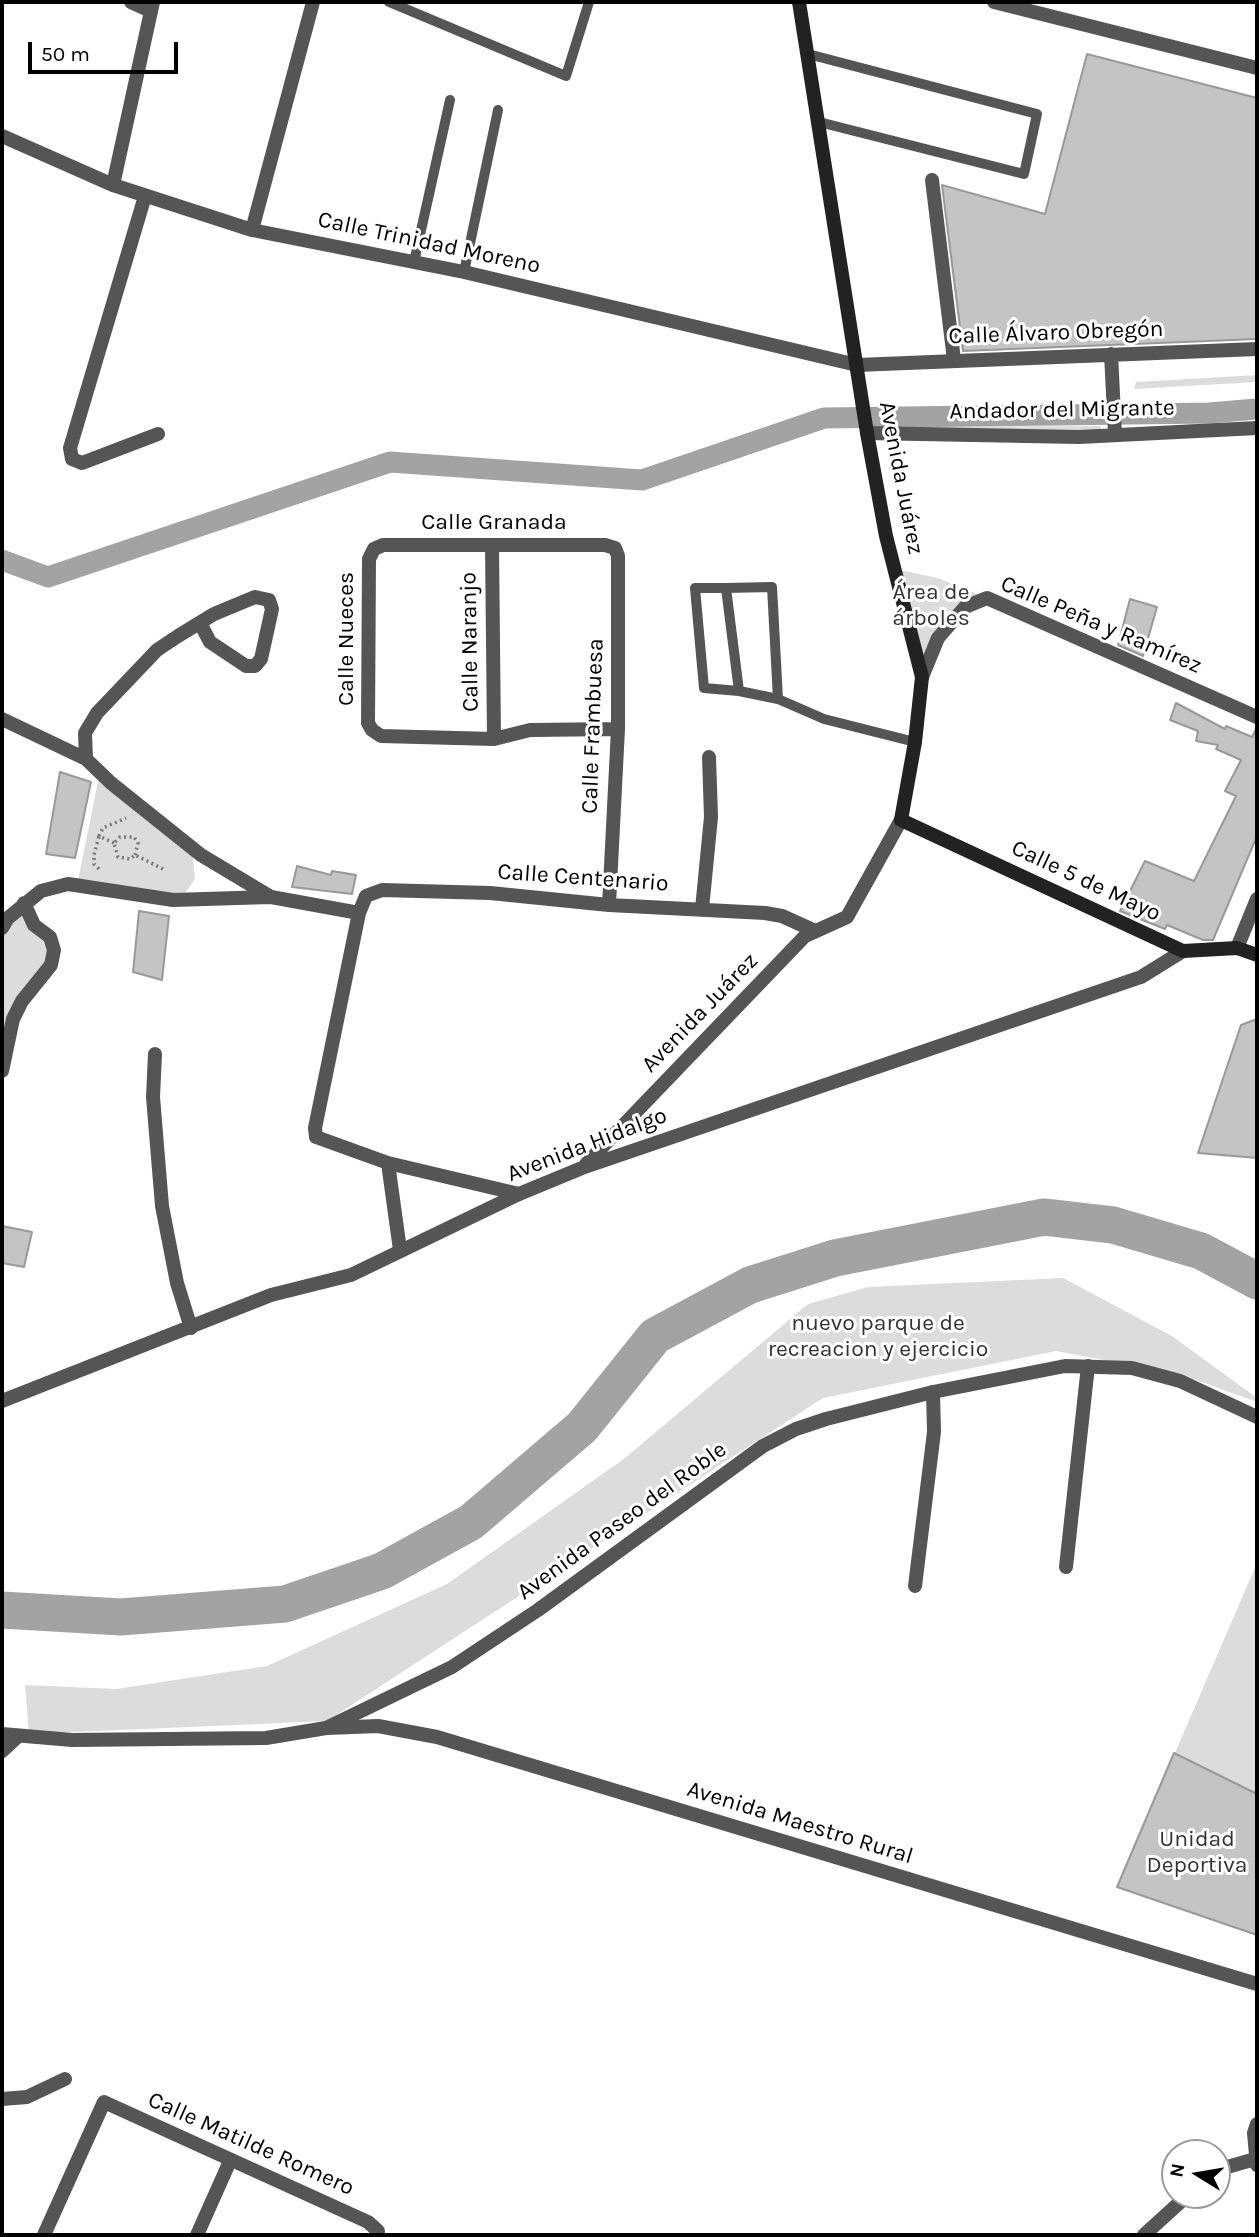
<!DOCTYPE html>
<html>
<head>
<meta charset="utf-8">
<style>
  body { margin:0 }
  #map { position:relative; width:1259px; height:2237px; overflow:hidden; background:#fff; font-family:Karla,sans-serif }
  canvas { display:block }
  .frame { position:absolute; inset:0; border:4px solid #000; pointer-events:none }
  .north { position:absolute; left:1161px; top:2139px; width:70px; height:70px; box-sizing:border-box; background:#fff; border:2px solid #999; border-radius:50%; rotate:281deg; font-size:19px; font-weight:700; line-height:28px; text-align:center; color:#000 }
  .north::after { content:''; display:block; margin:auto; width:24px; height:32px; background:#000; clip-path:polygon(50% 0,100% 100%,50% 72%,0 100%) }
  .scale { position:absolute; left:28px; top:42px; width:150px; height:32px; box-sizing:border-box; border:4px solid #000; border-top:0; padding-left:9px; font-size:21px; line-height:24px; white-space:nowrap; color:#000; -webkit-text-stroke:5px #fff; paint-order:stroke }
</style>
</head>
<body>
<div id="map">
<canvas width="1259" height="2237"></canvas>
<div class="frame"></div>
<div class="north">N</div>
<div class="scale">50 m</div>
</div>
<script>
const ctx = document.querySelector('canvas').getContext('2d');
ctx.lineJoin = 'round';
function fillPath(path, color) {
  ctx.fillStyle = color;
  ctx.fill(path, 'evenodd');
}
function poly(rows) {
  const path = new Path2D();
  for (const r of rows) {
    path.moveTo(r[0], r[1]);
    for (let i = 2; i < r.length; i += 2) path.lineTo(r[i], r[i + 1]);
  }
  return path;
}
function strokePath(path, color, width, dash) {
  ctx.strokeStyle = color;
  ctx.lineWidth = width;
  ctx.lineCap = dash ? 'butt' : 'round';
  ctx.setLineDash(dash || []);
  ctx.stroke(path);
}
function write(font, color, halo, rows, align = 'center') {
  ctx.font = font + ' Karla,sans-serif';
  ctx.lineWidth = 6;
  ctx.setLineDash([]);
  ctx.textBaseline = 'middle';
  ctx.strokeStyle = halo;
  ctx.fillStyle = color;
  for (const [text, x, y, turn = 0] of rows) {
    ctx.save();
    ctx.translate(x, y);
    ctx.rotate((+turn || 0) * Math.PI / 180);
    ctx.textAlign = isNaN(turn) ? turn : align;
    if (halo) ctx.strokeText(text, 0, 0);
    ctx.fillText(text, 0, 0);
    ctx.restore();
  }
}
fillPath(poly([
  [1257,375,1257,382,1134,389,1136,382],
  [1101,426,1099,433,880,427],
  [895,569,938,578,987,598,965,607,922,677],
  [100,772,192,848,195,879,186,892,173,900,77,885],
  [24,903,54,950,22,1001,2,1074,2,929],
  [1063,1278,1172,1336,1257,1398,1257,1402,1182,1375,1056,1351,823,1398,327,1721,29,1734,25,1685,116,1689,267,1666,447,1584,625,1458,808,1304,868,1287],
  [1257,1563,1257,1935,1117,1887]
]), '#dcdcdc');
strokePath(poly([
  [2,560,48,577,390,462,642,480,824,418,1209,413,1257,409]
]), '#a3a3a3', 21);
strokePath(poly([
  [2,1610,121,1617,285,1604,382,1571,471,1522,582,1427,655,1336,750,1285,835,1258,1044,1217,1113,1225,1201,1251,1257,1281]
]), '#a3a3a3', 37);
const building = poly([
  [1087,54,1257,98,1257,339,963,351,942,185,1045,214,1087,54],
  [1130,599,1157,607,1143,656,1118,645,1130,599],
  [1176,703,1225,729,1226,726,1252,737,1257,727,1257,836,1213,940,1203,940,1167,925,1165,929,1120,911,1145,861,1194,881,1236,796,1225,791,1241,760,1216,749,1218,745,1196,741,1198,731,1170,720,1176,703],
  [60,772,91,782,75,858,46,854,60,772],
  [297,866,331,875,332,871,356,875,352,894,292,887,297,866],
  [139,911,169,916,162,980,133,972,139,911],
  [1257,1019,1257,1158,1198,1153,1241,1025,1257,1019],
  [2,1226,32,1232,24,1267,2,1263,2,1226],
  [1174,1753,1257,1794,1257,1935,1117,1887,1174,1753]
]);
fillPath(building, '#c4c4c4');
strokePath(building, '#999', 2);
strokePath(poly([
  [114,843,99,836,103,828,126,818],
  [135,855,138,843,134,837,120,837,114,843,118,857,130,859,135,855,165,870],
  [99,869,94,864,94,855,99,836]
]), '#777', 3.5, [2, 3.5]);
strokePath(poly([
  [389,2,566,76,589,2],
  [808,54,1037,114,1024,174,819,122],
  [414,262,450,100],
  [464,272,498,110],
  [726,588,695,588,704,688,739,691],
  [778,699,772,587,726,588,739,691,778,699,824,719,915,742]
]), '#555', 10);
strokePath(poly([
  [932,180,954,360]
]), '#555', 14);
strokePath(poly([
  [131,2,151,11],
  [994,2,1257,68],
  [2,136,113,185,252,230,464,272,857,365,1257,349],
  [113,185,153,2],
  [145,196,70,448,72,459,82,463,158,434],
  [252,230,313,2],
  [1111,354,1115,434],
  [867,433,1079,437,1257,428],
  [492,545,494,739],
  [922,677,938,638,965,607,987,598,1257,717],
  [2,719,86,759,111,783,201,855,271,897,359,913],
  [86,759,85,733,97,713,157,650,178,636,214,614,255,597,269,600,272,609,261,659,255,666,246,666,210,642,200,623],
  [609,905,618,729,618,556,615,548,605,545,383,545,374,549,369,559,368,723,372,730,381,736,494,739,530,730,618,729],
  [702,909,711,817,709,757],
  [2,928,8,918,41,891,68,884,173,900,270,897],
  [155,1054,153,1097,162,1206,177,1283,191,1328],
  [2,1071,13,1019,22,1001,51,965,54,950,50,937,34,925,24,903],
  [388,1163,400,1250],
  [519,1194,388,1163,316,1137,315,1128,359,913,366,896,382,890,490,893,609,905,765,913,782,916,813,930],
  [1066,1567,1088,1366],
  [915,1586,934,1432,933,1392],
  [327,1728,378,1726,437,1737,1257,1984],
  [2,1751,16,1738],
  [2,2099,27,2097,65,2079],
  [1257,2124,1254,2133,1257,2165],
  [1217,2170,1255,2159],
  [44,2235,104,2102,368,2222,378,2231,378,2235],
  [197,2235,230,2161],
  [1144,2235,1188,2195]
]), '#555', 14);
strokePath(poly([
  [1237,948,1257,899],
  [586,1164,805,936,847,917,901,820],
  [2,1401,271,1295,351,1275,519,1194,582,1168,1141,977,1183,951],
  [2,1734,72,1740,266,1738,326,1728,452,1667,538,1610,763,1446,796,1429,826,1419,933,1392,1065,1366,1132,1368,1180,1381,1257,1417]
]), '#555', 14);
strokePath(poly([
  [799,2,867,433,886,536,922,677,915,742,901,820,1183,951,1237,948,1257,955]
]), '#222', 14);
write('23px', '#000', '#fff', [
  ["Calle Trinidad Moreno",429,243,12],
  ["Calle Álvaro Obregón",1056,333,-2],
  ["Andador del Migrante",1062,410,-1],
  ["Avenida Juárez",901,478,79],
  ["Calle Granada",494,522],
  ["Calle Peña y Ramírez",1101,625,23],
  ["Calle Nueces",346,639,-90],
  ["Calle Naranjo",470,642,-91],
  ["Calle Frambuesa",593,726,-88],
  ["Calle Centenario",583,878,4],
  ["Calle 5 de Mayo",1086,881,25],
  ["Avenida Juárez",700,1013,-46],
  ["Avenida Hidalgo",587,1145,-21],
  ["Avenida Paseo del Roble",622,1521,-36],
  ["Avenida Maestro Rural",800,1823,17],
  ["Calle Matilde Romero",251,2144,24]
]);
write('23px', '#333', '#fff', [
  ["Área de",931,592],
  ["árboles",931,618],
  ["nuevo parque de",878,1323],
  ["recreacion y ejercicio",878,1349],
  ["Unidad",1197,1839],
  ["Deportiva",1197,1865]
]);
</script>
</body>
</html>
